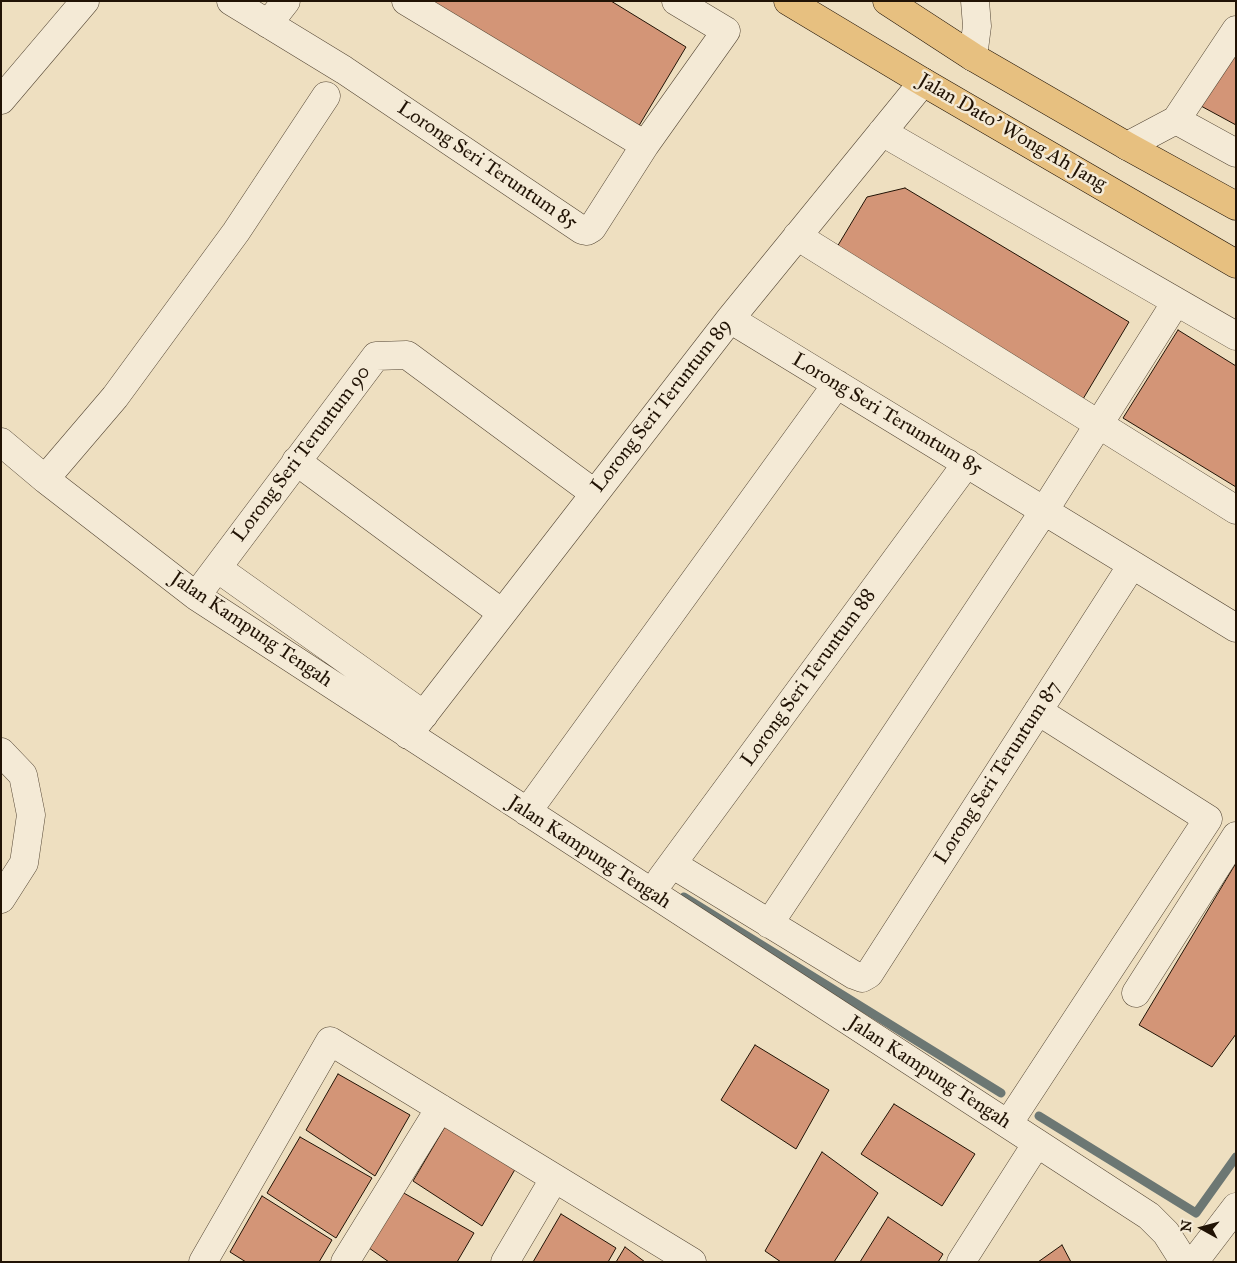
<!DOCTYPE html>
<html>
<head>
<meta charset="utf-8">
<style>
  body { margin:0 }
  #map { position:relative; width:1237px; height:1263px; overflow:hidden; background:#eedfc0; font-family:"IM FELL Great Primer",serif }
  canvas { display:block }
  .frame { position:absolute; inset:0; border:2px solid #211305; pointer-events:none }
  .north { position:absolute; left:1177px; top:1203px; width:50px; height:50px; -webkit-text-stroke:4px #f4ead6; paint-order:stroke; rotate:277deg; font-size:14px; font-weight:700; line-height:20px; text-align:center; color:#211305 }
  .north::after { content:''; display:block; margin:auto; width:18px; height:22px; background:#211305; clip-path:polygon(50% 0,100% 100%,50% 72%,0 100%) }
</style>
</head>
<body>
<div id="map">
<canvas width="1237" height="1263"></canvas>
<div class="frame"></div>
<div class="north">N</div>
</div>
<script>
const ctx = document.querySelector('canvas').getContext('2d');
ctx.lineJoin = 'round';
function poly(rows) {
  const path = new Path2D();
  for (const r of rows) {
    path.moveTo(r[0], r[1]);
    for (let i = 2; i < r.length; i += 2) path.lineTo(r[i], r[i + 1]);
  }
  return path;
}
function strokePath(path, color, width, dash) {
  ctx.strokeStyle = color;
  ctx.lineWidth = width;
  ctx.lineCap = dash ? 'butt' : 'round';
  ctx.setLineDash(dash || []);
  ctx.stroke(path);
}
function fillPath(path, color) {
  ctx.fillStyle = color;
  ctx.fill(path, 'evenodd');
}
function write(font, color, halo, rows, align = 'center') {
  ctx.font = font + ' "IM FELL Great Primer",serif';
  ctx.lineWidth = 5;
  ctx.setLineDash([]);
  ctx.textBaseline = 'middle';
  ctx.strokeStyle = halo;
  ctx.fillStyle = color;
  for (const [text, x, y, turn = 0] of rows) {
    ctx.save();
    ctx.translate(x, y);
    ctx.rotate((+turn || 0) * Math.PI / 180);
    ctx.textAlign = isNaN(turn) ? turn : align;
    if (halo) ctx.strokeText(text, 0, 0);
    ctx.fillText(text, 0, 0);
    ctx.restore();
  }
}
strokePath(poly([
  [684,897,1001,1093],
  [1039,1116,1196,1213,1236,1157]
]), '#6c7773', 9);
const building = poly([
  [419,1,611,1,686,47,637,129,419,1],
  [1236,41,1236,125,1201,106,1236,41],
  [905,188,1129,322,1083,399,837,247,867,197,905,188],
  [1178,330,1236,366,1236,487,1123,418,1178,330],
  [1236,863,1236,1034,1212,1067,1139,1025,1236,863],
  [755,1045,829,1090,796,1149,721,1100,755,1045],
  [338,1074,410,1115,375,1176,306,1130,338,1074],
  [894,1104,975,1154,942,1206,861,1154,894,1104],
  [446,1125,517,1166,482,1226,413,1181,446,1125],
  [300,1137,372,1178,336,1238,267,1193,300,1137],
  [822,1152,878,1193,834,1262,781,1262,765,1251,822,1152],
  [402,1192,474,1233,457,1262,389,1262,369,1248,402,1192],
  [262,1196,332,1240,319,1262,246,1262,230,1252,262,1196],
  [561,1214,616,1248,608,1262,533,1262,561,1214],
  [888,1217,943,1254,938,1262,860,1262,888,1217],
  [1062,1245,1071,1262,1038,1262,1062,1245],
  [625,1247,645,1262,616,1262,625,1247]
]);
fillPath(building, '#d39577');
strokePath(building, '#211305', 1);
const minor = poly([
  [231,1,344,70,582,230,587,231,592,228,645,145,726,31,676,1],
  [406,1,645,145],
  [268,24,286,1],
  [973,57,977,26,975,1],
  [1,100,85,1],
  [1176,120,1236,153],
  [882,132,1236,336],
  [1127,146,1176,120,1236,30],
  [797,236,1236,510],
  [730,319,1236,628],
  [1,442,45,479,196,596,1149,1216,1166,1233,1180,1255],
  [296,461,502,613],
  [45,479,115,397,236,232,326,96],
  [217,568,424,715],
  [196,596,376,356,407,355,594,493],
  [408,735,730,319,923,82],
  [1,752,23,775,31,815,24,863,1,899],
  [527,812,837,384],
  [672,864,854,975,862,978,869,974,1132,565],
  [661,879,967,463],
  [769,924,1044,511,1176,302],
  [1136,993,1236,836],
  [1008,1124,1208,819,1038,711],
  [1197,1258,1236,1207],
  [203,1262,330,1041,692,1262],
  [345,1262,440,1108],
  [505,1262,554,1179],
  [961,1262,1037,1143]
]);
const major = poly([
  [788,1,923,82,1236,264],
  [887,1,973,57,1127,146,1236,206]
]);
strokePath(minor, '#544634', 29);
strokePath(major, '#211305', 29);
strokePath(minor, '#f4ead6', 28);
strokePath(major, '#e7c080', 28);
write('20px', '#211305', '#f4ead6', [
  ["Jalan Dato' Wong Ah Jang",1012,133,30],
  ["Lorong Seri Teruntum 85",487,166,34],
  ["Lorong Seri Teruntum 89",662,406,-52],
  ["Lorong Seri Terumtum 85",887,415,31],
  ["Lorong Seri Teruntum 90",302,454,-53],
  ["Jalan Kampung Tengah",251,630,34],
  ["Lorong Seri Teruntum 88",809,678,-54],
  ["Lorong Seri Teruntum 87",998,773,-57],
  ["Jalan Kampung Tengah",589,853,33],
  ["Jalan Kampung Tengah",929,1073,33]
]);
</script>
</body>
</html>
